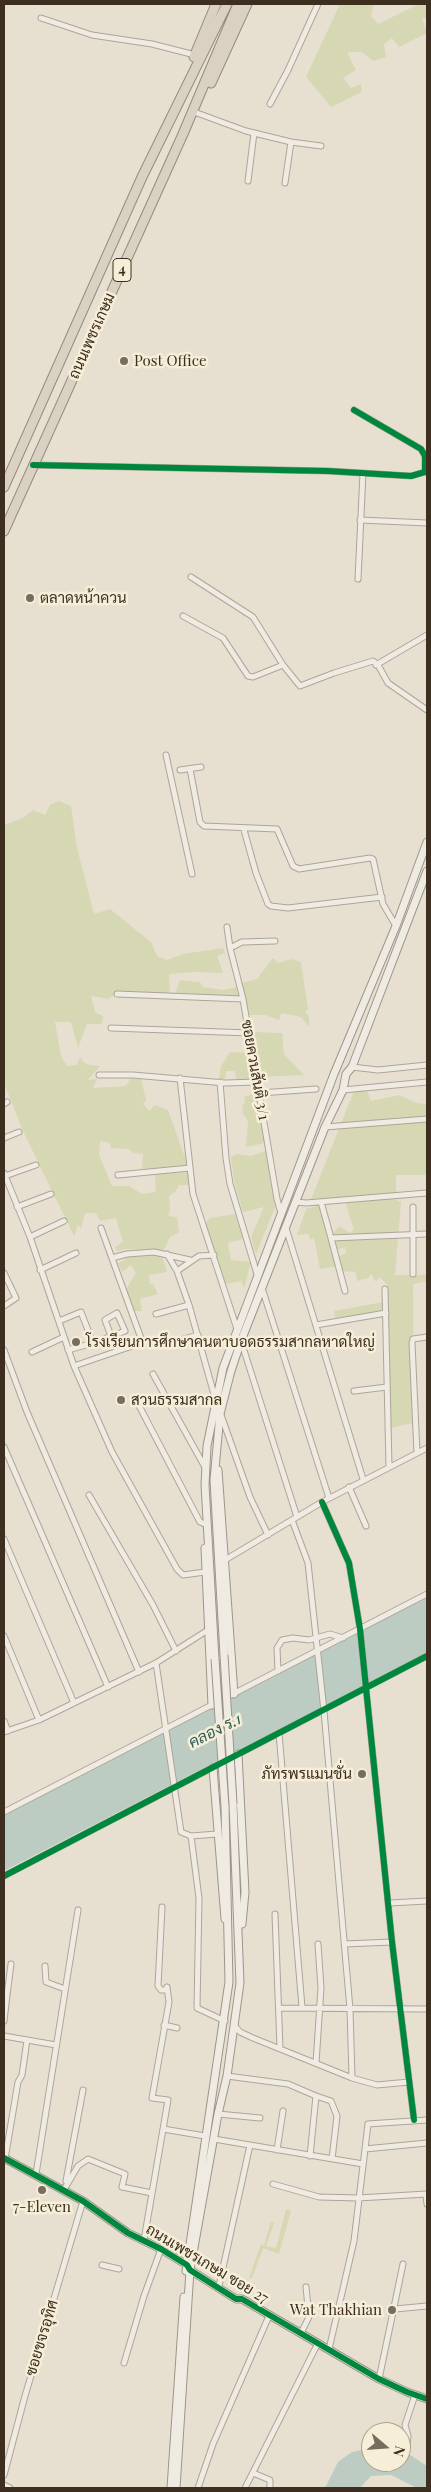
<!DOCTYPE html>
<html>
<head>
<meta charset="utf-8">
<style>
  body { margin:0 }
  #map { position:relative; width:431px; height:2492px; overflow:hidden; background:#e7e0d1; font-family:"Playfair Display",serif }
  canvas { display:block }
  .frame { position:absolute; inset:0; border:5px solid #3d2e20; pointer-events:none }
  .north { position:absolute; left:361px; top:2422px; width:50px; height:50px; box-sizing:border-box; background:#f7eed8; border:1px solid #ada18e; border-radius:50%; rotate:108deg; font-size:14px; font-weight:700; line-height:20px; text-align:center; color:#3d2e20 }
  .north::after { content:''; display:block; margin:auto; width:18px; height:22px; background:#786c5e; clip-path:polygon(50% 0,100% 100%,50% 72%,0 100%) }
</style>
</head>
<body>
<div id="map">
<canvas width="431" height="2492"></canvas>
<div class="frame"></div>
<div class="north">N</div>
</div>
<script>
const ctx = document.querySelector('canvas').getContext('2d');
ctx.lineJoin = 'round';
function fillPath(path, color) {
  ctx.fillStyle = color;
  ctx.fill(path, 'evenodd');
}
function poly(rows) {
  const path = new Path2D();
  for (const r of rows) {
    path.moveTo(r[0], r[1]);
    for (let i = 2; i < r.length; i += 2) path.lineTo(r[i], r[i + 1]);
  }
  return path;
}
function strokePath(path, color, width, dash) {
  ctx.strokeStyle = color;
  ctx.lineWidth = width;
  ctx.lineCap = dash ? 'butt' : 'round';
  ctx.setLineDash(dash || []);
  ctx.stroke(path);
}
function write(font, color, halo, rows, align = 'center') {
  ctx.font = font + ' "Playfair Display",Sarabun,serif';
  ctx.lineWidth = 5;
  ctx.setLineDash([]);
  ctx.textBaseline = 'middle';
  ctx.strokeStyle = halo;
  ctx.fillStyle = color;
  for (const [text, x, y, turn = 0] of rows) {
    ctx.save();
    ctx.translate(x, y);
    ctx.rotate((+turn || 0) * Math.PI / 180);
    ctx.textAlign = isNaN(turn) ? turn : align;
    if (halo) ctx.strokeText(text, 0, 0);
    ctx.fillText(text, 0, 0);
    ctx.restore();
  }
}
fillPath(poly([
  [340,4,374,4,371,16,378,24,419,4,427,4,427,18,422,18,427,33,399,47,392,38,384,44,386,57,373,61,362,52,347,52,356,70,343,78,351,88,361,84,362,92,331,107,306,77],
  [59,801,71,806,77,848,94,914,110,909,151,942,157,956,167,960,183,954,223,948,225,953,217,956,223,973,193,972,169,974,170,994,120,991,108,999,91,996,95,1012,103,1016,102,1024,87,1024,78,1048,71,1022,55,1022,61,1056,67,1066,77,1065,80,1057,83,1062,89,1065,100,1066,88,1080,97,1079,93,1088,126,1086,130,1079,141,1079,146,1100,143,1104,150,1111,154,1105,168,1110,188,1166,142,1169,143,1154,134,1153,128,1149,111,1148,110,1143,100,1141,99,1155,112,1186,129,1186,142,1194,156,1192,155,1174,189,1172,190,1185,179,1185,175,1192,169,1196,170,1209,168,1216,177,1217,179,1232,170,1237,164,1250,126,1249,117,1251,115,1247,123,1242,116,1218,100,1221,96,1213,85,1213,81,1229,78,1224,74,1236,23,1131,4,1083,4,825,23,818,33,810,45,815,50,805],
  [273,958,278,963,291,959,301,962,308,1010,305,1012,309,1016,309,1027,301,1017,281,1013,279,1020,265,1015,246,1015,238,984,257,979],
  [180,980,200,982,203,987,223,990,236,987,239,999,186,993,174,997],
  [249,1032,282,1033,284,1054,304,1075,257,1077],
  [230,1052,250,1053,254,1080,236,1079,235,1071,226,1071,225,1079,219,1079,221,1066],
  [366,1088,371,1101,400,1095,416,1103,427,1104,427,1175,396,1175,396,1194,311,1199,354,1091],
  [256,1093,260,1108,265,1143,246,1147,248,1121,243,1114,242,1105,245,1104,244,1097],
  [266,1151,275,1207,256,1254,251,1237,264,1207,243,1212,235,1185,231,1157,237,1154,251,1156],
  [392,1198,401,1202,395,1275,427,1275,427,1281,413,1284,414,1411,413,1423,390,1428,388,1285,379,1277,376,1282,371,1274,368,1278,357,1281,356,1272,342,1271,339,1256,346,1253,345,1247,337,1250,332,1235,339,1226,350,1233,354,1230,345,1201],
  [323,1204,338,1266,320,1269,314,1238,310,1240,309,1234,297,1235,306,1209],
  [235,1214,243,1239,228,1243,231,1260,251,1262,244,1288,241,1281,226,1284,205,1224,210,1218],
  [161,1252,167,1272,149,1275,150,1284,153,1284,158,1294,140,1299,142,1311,131,1311,127,1288,136,1273,131,1265,122,1272,118,1263,125,1260,124,1256,134,1256,134,1253],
  [383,1302,383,1316,343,1324,343,1320,336,1321,334,1311],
  [286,2209,291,2211,279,2254,263,2248,252,2278,249,2278,261,2244,264,2245,271,2222,274,2223,266,2246,276,2248]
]), '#d6d7b3');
fillPath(poly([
  [427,1596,427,1653,4,1871,4,1812],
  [371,2448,371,2462,401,2462,401,2449,427,2466,427,2488,417,2488,391,2475,371,2476,360,2488,325,2488,338,2462,352,2452]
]), '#bcccc2');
const street = poly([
  [41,18,92,35,152,44,195,55],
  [270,104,288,70,318,4],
  [197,113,246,131,291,142,321,146],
  [248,181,254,133],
  [285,183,291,142],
  [34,465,328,471,411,476,425,472,425,456,421,449,354,410],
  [360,520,427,523],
  [191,577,253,617,283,665,300,686,334,673,373,661,378,665,388,683,427,710],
  [358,579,363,473],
  [183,616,223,638,248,676,253,677,283,665],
  [376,665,427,635],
  [166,755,192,874],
  [190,769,200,822,204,826,277,829,293,866,299,869,370,858,373,859,383,904,396,926],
  [180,770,201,767],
  [244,830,256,873,268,904,271,906,288,908,382,897],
  [227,927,230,948,243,999,277,1199,281,1213],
  [230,948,242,942,275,941],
  [117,994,243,999],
  [111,1028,250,1033],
  [352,1067,378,1070,427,1065],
  [99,1075,133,1075,225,1083,258,1082],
  [180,1078,193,1194,237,1329],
  [220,1082,226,1158,230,1184,257,1274],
  [343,1090,427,1082],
  [260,1093,316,1089],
  [4,1104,7,1102],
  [325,1127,427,1119],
  [4,1138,19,1132],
  [4,1173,30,1237,74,1366,112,1452,177,1569,183,1575,205,1572],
  [118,1175,190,1168],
  [5,1176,36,1165],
  [296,1202,306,1203,427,1193],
  [321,1202,331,1238,427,1234],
  [17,1207,51,1194],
  [286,1228,363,1479],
  [30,1237,64,1221],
  [331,1238,345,1291],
  [167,1254,177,1271,189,1305,215,1398],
  [112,1258,127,1254,154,1252,190,1260],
  [40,1270,76,1253],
  [177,1271,199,1256,214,1255],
  [4,1273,16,1298,4,1306],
  [413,1274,413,1207],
  [262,1288,329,1498],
  [385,1289,389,1467],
  [156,1314,189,1305],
  [59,1321,81,1312,93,1343],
  [316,1325,386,1313],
  [241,1341,297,1517],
  [162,1345,198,1335],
  [4,1350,27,1412,139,1672],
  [68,1350,93,1343,97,1341,101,1340,125,1331,117,1313,105,1320,111,1336],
  [32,1352,64,1337],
  [74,1366,138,1344,142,1341,101,1228],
  [153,1374,206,1469],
  [354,1391,387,1387],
  [135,1398,200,1522,205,1524],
  [221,1415,250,1497,268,1535],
  [4,1447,108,1687],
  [417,1453,412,1343,413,1339,427,1337],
  [349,1487,366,1526],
  [89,1495,153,1605,176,1651],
  [322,1502,349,1563,360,1629,392,1942,414,2120],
  [292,1520,308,1563,324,1711,350,2009,352,2078],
  [4,1539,74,1703],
  [225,1560,322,1502,427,1448],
  [4,1636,39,1720],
  [156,1663,181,1832,191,1836,217,1834],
  [278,1671,277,1648,282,1640,293,1638,309,1640,330,1634,343,1638],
  [4,1721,8,1731],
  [4,1732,39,1720,156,1663,208,1630],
  [279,1733,302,2007],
  [4,1812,427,1594],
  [191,1836,199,1898,197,2008,225,2021],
  [4,1876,427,1656],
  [390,1903,427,1901],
  [162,1907,158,1986,161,1990,167,1990],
  [275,1914,280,2048],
  [344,1944,392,1942],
  [45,1966,46,1982,65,1989],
  [4,1994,7,1995,4,2021],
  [7,1995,11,1964],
  [279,2008,427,2009],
  [164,2025,177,2028],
  [234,2025,240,2032,253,2038,352,2078,377,2085,409,2082],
  [4,2036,56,2045],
  [316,2063,321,1988,318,1944],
  [227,2076,288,2084,316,2096,310,2156],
  [316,2096,331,2101,337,2116,332,2159],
  [218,2114,260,2118],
  [163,2129,205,2136],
  [214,2139,363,2164],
  [365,2149,427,2143],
  [277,2150,283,2111],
  [5,2159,18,2082,22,2075,27,2040],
  [36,2174,78,1910],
  [66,2181,83,2090],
  [273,2184,319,2197,358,2198,427,2194],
  [65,2188,78,2166,88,2159,125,2174,122,2187,152,2193],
  [426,2195,427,2204],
  [144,2240,168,2100,152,2098,169,2002,167,1987],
  [102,2265,119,2269],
  [219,2286,250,2145],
  [395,2309,427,2306],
  [301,2333,309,2317,306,2287],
  [329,2349,354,2241,368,2124,427,2120],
  [124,2363,144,2296,161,2249],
  [379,2379,403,2264],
  [407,2446,408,2436,405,2425,415,2395],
  [253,2473,270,2480,270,2488],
  [4,2475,25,2396,83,2201],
  [4,2485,10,2488],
  [198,2488,213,2444,269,2316],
  [245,2488,318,2343]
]);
const secondary = poly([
  [218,1470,234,1694],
  [205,1548,212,1705],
  [224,1655,214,1480,220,1414,231,1371,241,1341,325,1127,343,1090,346,1074,352,1067,427,871],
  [215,1659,205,1485,207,1446,223,1368,334,1074,396,926,427,842],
  [238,1754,245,1892,242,1924],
  [213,1768,225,1919],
  [4,2158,83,2201,128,2233,161,2249,187,2265,190,2270,236,2299,242,2299,379,2379,407,2392,427,2399],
  [186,2271,229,1982,225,1807],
  [171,2488,184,2297],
  [176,2488,190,2270,218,2114,227,2076,240,1983,233,1804]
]);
const highway = poly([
  [194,57,216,4],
  [211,83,247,4],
  [4,487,142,177,227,4],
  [4,531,183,134,238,4]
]);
strokePath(street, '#ada599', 7);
strokePath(secondary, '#9c958a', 9);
strokePath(highway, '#928b80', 11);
strokePath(street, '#efebe3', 5);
strokePath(secondary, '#efebe3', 7);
strokePath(highway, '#dad1c2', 9);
const secondaryBridge = poly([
  [224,1655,233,1804],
  [215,1659,225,1807]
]);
strokePath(secondaryBridge, '#9c958a', 9, []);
strokePath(secondaryBridge, '#efebe3', 7);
strokePath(poly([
  [33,465,328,471,411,476,425,472,425,456,421,449,354,410],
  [322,1502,349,1563,360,1629,392,1942,414,2120],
  [4,1876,427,1656],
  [4,2158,83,2201,128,2233,161,2249,187,2265,190,2270,236,2299,242,2299,379,2379,407,2392,427,2399]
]), '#00873e', 6);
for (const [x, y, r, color] of [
  [124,361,5,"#786c5e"],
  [30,598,5,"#786c5e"],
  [76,1342,5,"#786c5e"],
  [121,1400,5,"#786c5e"],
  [362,1774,5,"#786c5e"],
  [42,2190,5,"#786c5e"],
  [392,2310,5,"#786c5e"]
]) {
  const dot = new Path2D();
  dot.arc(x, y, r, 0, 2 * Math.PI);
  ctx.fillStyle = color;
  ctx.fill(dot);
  strokePath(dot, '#f7eed8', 2);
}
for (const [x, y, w] of [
  [122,270,18]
]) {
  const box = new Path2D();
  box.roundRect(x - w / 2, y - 11.5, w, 23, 4);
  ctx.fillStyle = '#f7eed8';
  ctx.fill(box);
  strokePath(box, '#3d2e20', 1);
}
write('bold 14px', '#3d2e20', null, [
  ["4",122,270]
]);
write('15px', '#3d2e20', '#f7eed8', [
  ["ถนนเพชรเกษม",92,336,-66],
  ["ซอยควนสันติ 3/1",255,1070,80],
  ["ถนนเพชรเกษม ซอย 27",207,2264,31],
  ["ซอยขจรอุทิศ",42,2338,-73]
]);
write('15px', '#3d2e20', '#f7eed8', [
  ["Post Office",134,361],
  ["ตลาดหน้าควน",40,598],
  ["โรงเรียนการศึกษาคนตาบอดธรรมสากลหาดใหญ่",86,1342],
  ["สวนธรรมสากล",131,1400],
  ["ภัทรพรแมนชั่น",352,1774,"right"],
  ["7-Eleven",42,2207,"center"],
  ["Wat Thakhian",382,2310,"right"]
], 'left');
write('italic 16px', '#2f5d5a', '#f7eed8', [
  ["คลอง ร.1",215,1731,-27]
]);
</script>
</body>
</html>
